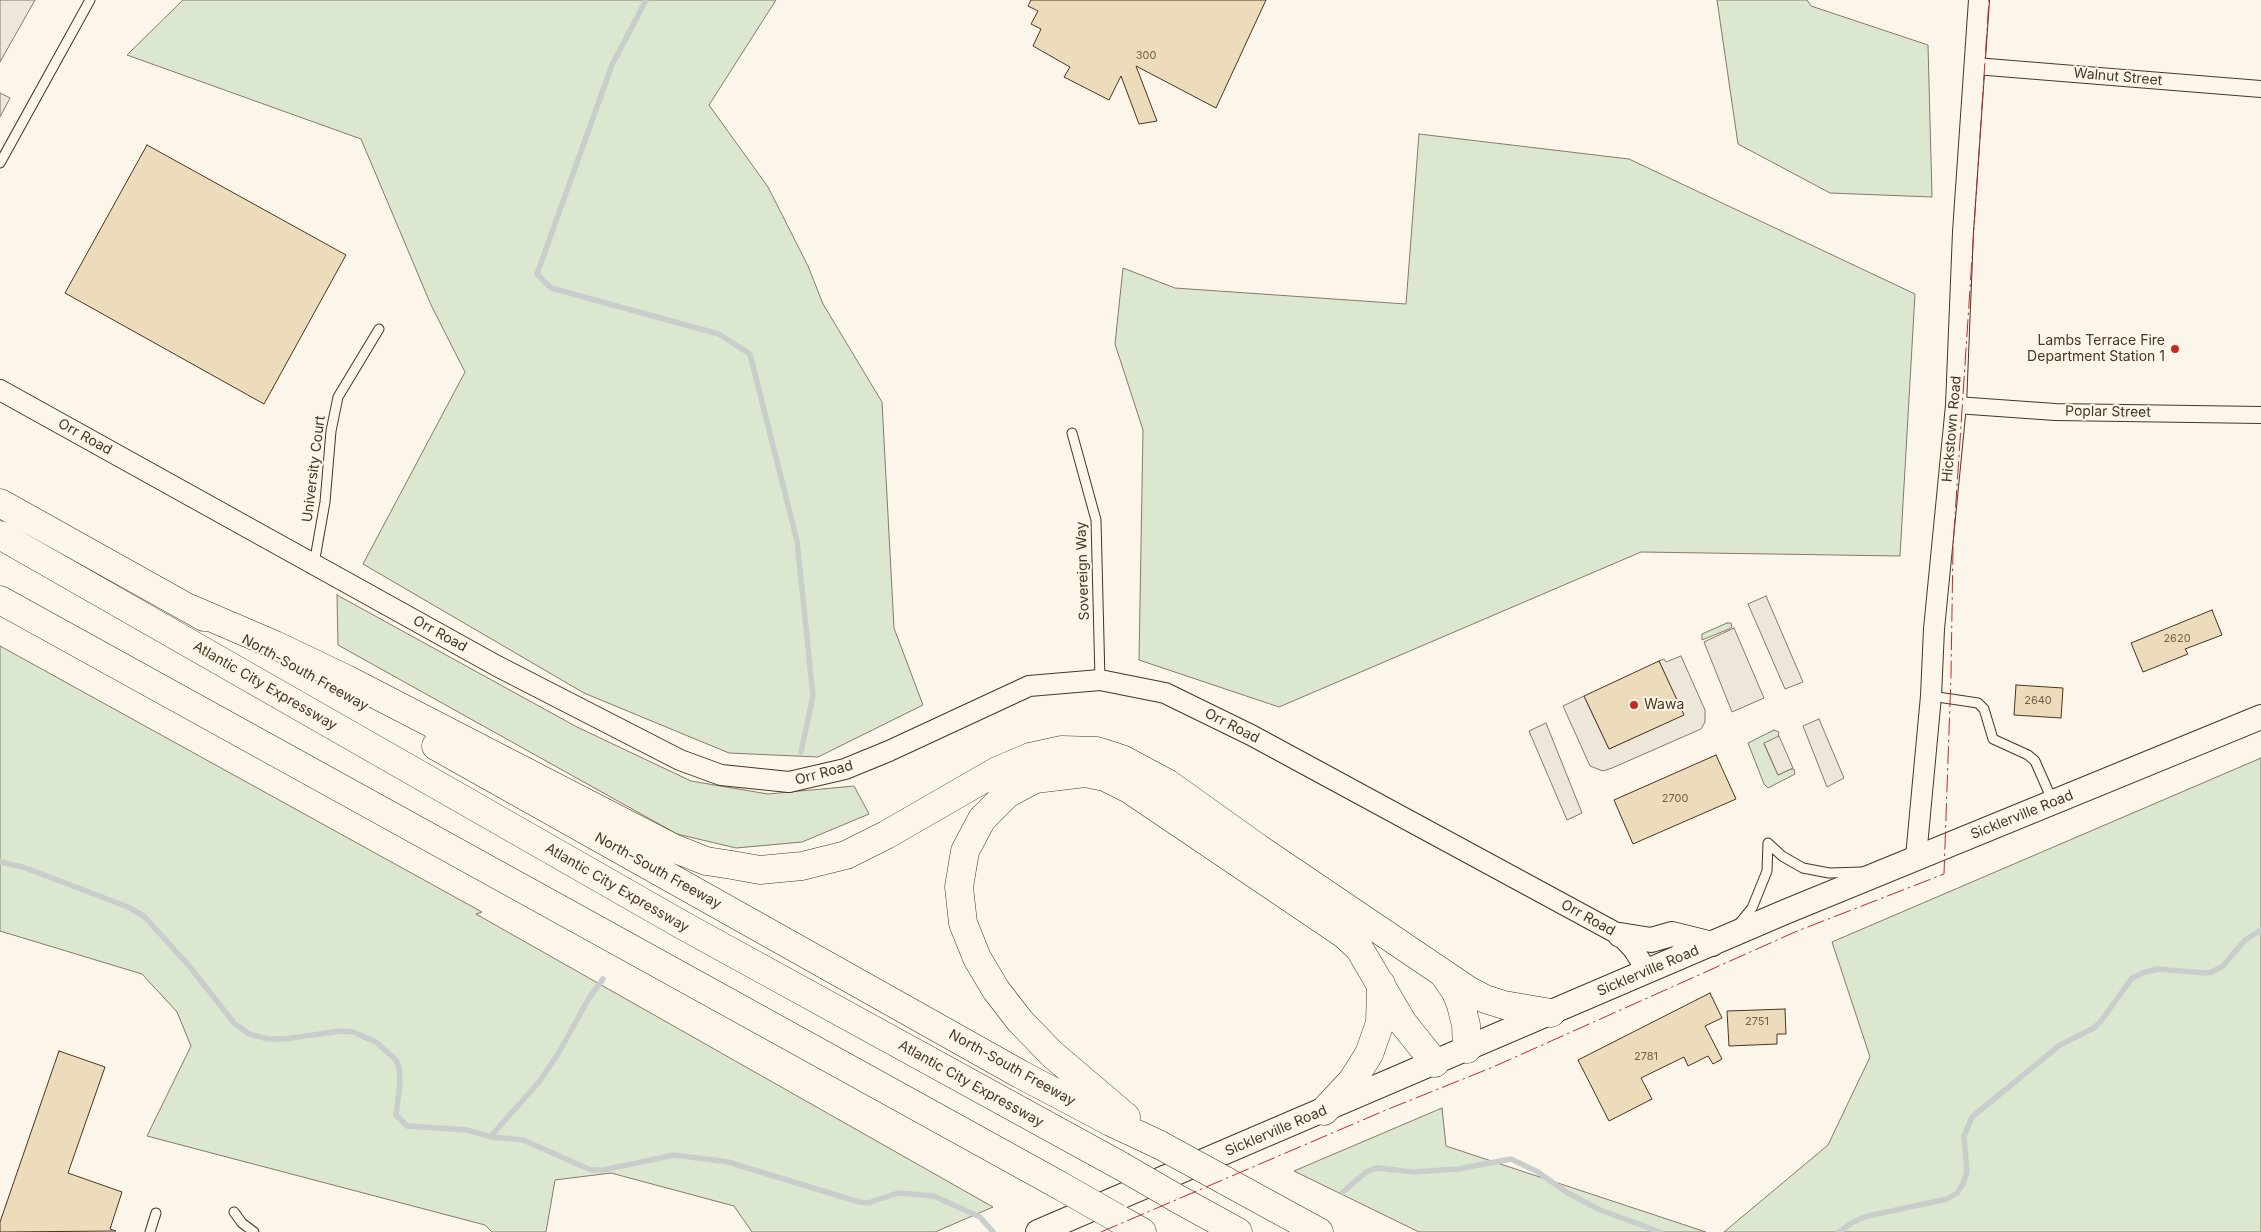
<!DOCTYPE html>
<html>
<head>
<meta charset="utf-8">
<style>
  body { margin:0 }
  canvas { display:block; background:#fbf6e9 }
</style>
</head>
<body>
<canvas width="2261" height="1232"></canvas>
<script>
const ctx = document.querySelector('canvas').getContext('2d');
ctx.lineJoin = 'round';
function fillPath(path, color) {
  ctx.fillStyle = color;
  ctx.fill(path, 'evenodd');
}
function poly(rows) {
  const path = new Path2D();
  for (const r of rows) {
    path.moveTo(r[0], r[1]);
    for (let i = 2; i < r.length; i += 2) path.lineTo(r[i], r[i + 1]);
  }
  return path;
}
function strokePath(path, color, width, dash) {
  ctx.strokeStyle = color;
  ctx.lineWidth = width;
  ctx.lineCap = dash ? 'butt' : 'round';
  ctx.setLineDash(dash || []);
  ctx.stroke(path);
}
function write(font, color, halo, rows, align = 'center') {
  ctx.font = font + ' Inter,sans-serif';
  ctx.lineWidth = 4;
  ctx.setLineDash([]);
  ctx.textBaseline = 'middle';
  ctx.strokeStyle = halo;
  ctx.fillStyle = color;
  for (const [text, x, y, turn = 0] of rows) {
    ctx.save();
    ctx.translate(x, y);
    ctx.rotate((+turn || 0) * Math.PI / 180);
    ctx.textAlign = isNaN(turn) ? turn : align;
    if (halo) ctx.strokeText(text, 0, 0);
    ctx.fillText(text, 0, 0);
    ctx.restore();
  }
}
const green = poly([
  [183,0,776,0,709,105,768,187,808,266,823,304,882,402,894,628,923,705,818,757,729,753,584,693,363,564,465,372,431,305,361,139,127,55,183,0],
  [1717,0,1807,0,1811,6,1928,45,1932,197,1830,193,1738,144,1717,0],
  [1419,134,1629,159,1915,294,1900,556,1641,552,1279,707,1139,660,1143,430,1115,344,1123,268,1175,288,1406,304,1419,134],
  [337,595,577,727,691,781,768,794,854,786,869,814,802,842,736,848,677,834,338,645,337,595],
  [1727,623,1731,623,1732,627,1729,629,1702,640,1702,634,1727,623],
  [0,646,482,912,476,914,993,1207,935,1232,752,1232,734,1206,611,1173,555,1180,546,1232,492,1232,485,1225,147,1136,191,1046,177,1012,142,974,0,931,0,646],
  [1774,730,1779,732,1778,737,1764,744,1778,775,1791,769,1794,769,1795,774,1768,788,1764,784,1748,743,1774,730],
  [2261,758,2261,1232,1724,1232,1828,1145,1870,1057,1832,942,2261,758],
  [1442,1108,1446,1146,1706,1232,1419,1232,1294,1171,1442,1108]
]);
fillPath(green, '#dce7d0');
strokePath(green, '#887966', 1);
const parking = poly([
  [0,0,35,0,0,62,0,0],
  [0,93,10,98,0,117,0,93],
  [1766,596,1803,682,1785,689,1748,604,1766,596],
  [1734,628,1764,698,1732,712,1704,642,1734,628],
  [1681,656,1705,710,1705,722,1701,729,1612,768,1603,771,1590,766,1563,706,1584,696,1609,749,1683,715,1659,661,1664,659,1666,662,1681,656],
  [1819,719,1844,778,1827,787,1803,726,1819,719],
  [1546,723,1582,813,1567,820,1529,731,1546,723],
  [1779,736,1793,768,1778,775,1764,743,1779,736]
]);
fillPath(parking, '#ede7d9');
strokePath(parking, '#887966', 1);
strokePath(poly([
  [646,0,612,65,537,274,551,288,719,334,750,354,797,541,813,696,801,752],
  [0,862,23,867,128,907,144,916,190,967,234,1023,249,1034,268,1039,284,1039,341,1031,353,1032,376,1042,396,1060,399,1068,400,1082,396,1115,407,1126,467,1130,492,1137,523,1140,591,1170,603,1170,674,1155,728,1162,859,1202,868,1203,898,1193,934,1196,980,1217,993,1232],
  [491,1136,539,1082,558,1054,589,998,603,979],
  [1343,1192,1366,1172,1376,1168,1414,1172,1458,1169,1511,1159,1538,1172,1566,1192,1600,1210,1660,1232],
  [1839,1232,1853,1222,1868,1216,1947,1199,1957,1193,1963,1184,1967,1172,1964,1136,1972,1117,2060,1045,2094,1028,2101,1021,2132,978,2143,973,2157,969,2206,973,2212,972,2223,966,2245,940,2261,930]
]), '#c9cecd', 5.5);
const building = poly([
  [1031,0,1266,0,1216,108,1136,66,1157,121,1139,124,1121,76,1109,100,1064,77,1070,67,1033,46,1041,29,1031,24,1038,11,1028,6,1031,0],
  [147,145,346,255,264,404,65,293,147,145],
  [2212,610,2222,635,2185,649,2188,654,2143,672,2131,643,2212,610],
  [1659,661,1684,715,1609,749,1584,696,1659,661],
  [2016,685,2063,688,2061,718,2014,715,2016,685],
  [1716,755,1736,799,1633,844,1614,800,1716,755],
  [1710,993,1722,1018,1705,1026,1722,1059,1713,1064,1708,1056,1688,1066,1684,1057,1641,1078,1652,1099,1609,1121,1578,1060,1710,993],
  [1785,1009,1786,1034,1777,1034,1777,1044,1729,1046,1727,1011,1785,1009],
  [59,1051,105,1067,68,1173,122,1192,110,1229,116,1231,0,1232,0,1222,59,1051]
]);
fillPath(building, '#ecdcbc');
strokePath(building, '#4a3520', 1);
const service = poly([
  [0,163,90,0],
  [1072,433,1096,520,1100,680],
  [314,564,325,502,331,431,338,397,379,329],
  [1931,696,1978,703,1984,709,1993,739,2028,755,2035,761,2053,802],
  [1768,843,1782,856,1803,868,1829,873,1862,872],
  [1738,925,1752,908,1763,881,1767,871,1768,843],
  [234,1212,242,1223,254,1232],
  [150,1232,156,1213]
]);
const minor = poly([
  [1975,66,2261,89],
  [1956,405,2055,412,2261,415]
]);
const tertiary = poly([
  [0,390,497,666,680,760,721,775,789,782,845,769,889,751,1029,686,1100,680,1165,693,1251,735,1620,935,1633,949,1648,972],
  [1916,857,1931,696,1934,629,1956,405,1963,232,1979,0]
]);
const secondary = poly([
  [1620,935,1651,940,1672,934,1712,944],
  [1038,1232,1785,912,2261,717]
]);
const motorway = poly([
  [0,503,204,617],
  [0,535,684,926,1121,1166],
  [0,600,1059,1185],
  [189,608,275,645,346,679,673,848,706,861,732,865,760,870,802,866,846,855,886,835,997,771,1030,757,1062,750,1097,751,1122,759,1167,783,1258,848,1468,990,1485,999,1504,1005,1551,1013],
  [436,746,1020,1074,1111,1122,1160,1145],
  [1445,976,1456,992,1461,1005,1466,1025,1467,1049],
  [1324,1111,1352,1081,1369,1054,1380,1023,1381,984],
  [1126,1117,1052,1054,1020,1021,996,990,977,958,963,923,959,887,965,851,982,819,1007,794,1035,779,1085,773,1105,777,1129,789,1345,935,1359,948,1403,1023,1435,1063],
  [1224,1180,1319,1232],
  [1178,1199,1238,1232],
  [1117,1218,1142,1232]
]);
strokePath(service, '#4a3520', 11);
strokePath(minor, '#4a3520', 18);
strokePath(tertiary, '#4a3520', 22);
strokePath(secondary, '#4a3520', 26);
strokePath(motorway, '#4a3520', 29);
strokePath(service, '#fbf6e9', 9);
strokePath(minor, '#fbf6e9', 16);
strokePath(tertiary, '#fbf6e9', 20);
strokePath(secondary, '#fbf6e9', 24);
strokePath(motorway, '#fbf6e9', 28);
const motorwayBridge = poly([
  [1160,1145,1224,1180],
  [1121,1166,1178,1199],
  [1059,1185,1117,1218]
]);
strokePath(motorwayBridge, '#4a3520', 29, []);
strokePath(motorwayBridge, '#fbf6e9', 28);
strokePath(poly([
  [1101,1232,1386,1110,1493,1067,1795,932,1944,874,1951,675,1953,547,1989,0]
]), '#c62828', 1, [18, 4, 2.5, 4]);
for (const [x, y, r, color] of [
  [2175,349,5,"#c62828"],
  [1634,705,5,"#c62828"]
]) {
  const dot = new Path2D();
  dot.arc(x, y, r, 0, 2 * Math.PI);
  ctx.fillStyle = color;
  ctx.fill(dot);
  strokePath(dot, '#fbf6e9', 2);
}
write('11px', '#725f47', null, [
  ["300",1146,56],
  ["2620",2177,639],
  ["2640",2038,701],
  ["2700",1675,799],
  ["2751",1757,1022],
  ["2781",1646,1057]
]);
write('14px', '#4a3520', '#fbf6e9', [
  ["Walnut Street",2118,77,5],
  ["Poplar Street",2108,412,1],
  ["Hickstown Road",1952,429,-85],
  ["Orr Road",85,437,29],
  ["University Court",314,469,-83],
  ["Sovereign Way",1083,571,-92],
  ["Orr Road",440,634,29],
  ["North-South Freeway",305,673,29],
  ["Atlantic City Expressway",265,686,30],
  ["Orr Road",1232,726,27],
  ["Orr Road",824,773,-15],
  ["Sicklerville Road",2022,815,-22],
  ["North-South Freeway",658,871,29],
  ["Atlantic City Expressway",617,888,30],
  ["Orr Road",1588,918,29],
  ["Sicklerville Road",1648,971,-23],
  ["North-South Freeway",1012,1068,29],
  ["Atlantic City Expressway",971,1084,29],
  ["Sicklerville Road",1276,1131,-23]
]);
write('14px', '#4a3520', '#fbf6e9', [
  ["Lambs Terrace Fire",2165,341],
  ["Department Station 1",2165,357],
  ["Wawa",1644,705,"left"]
], 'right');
</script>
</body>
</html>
